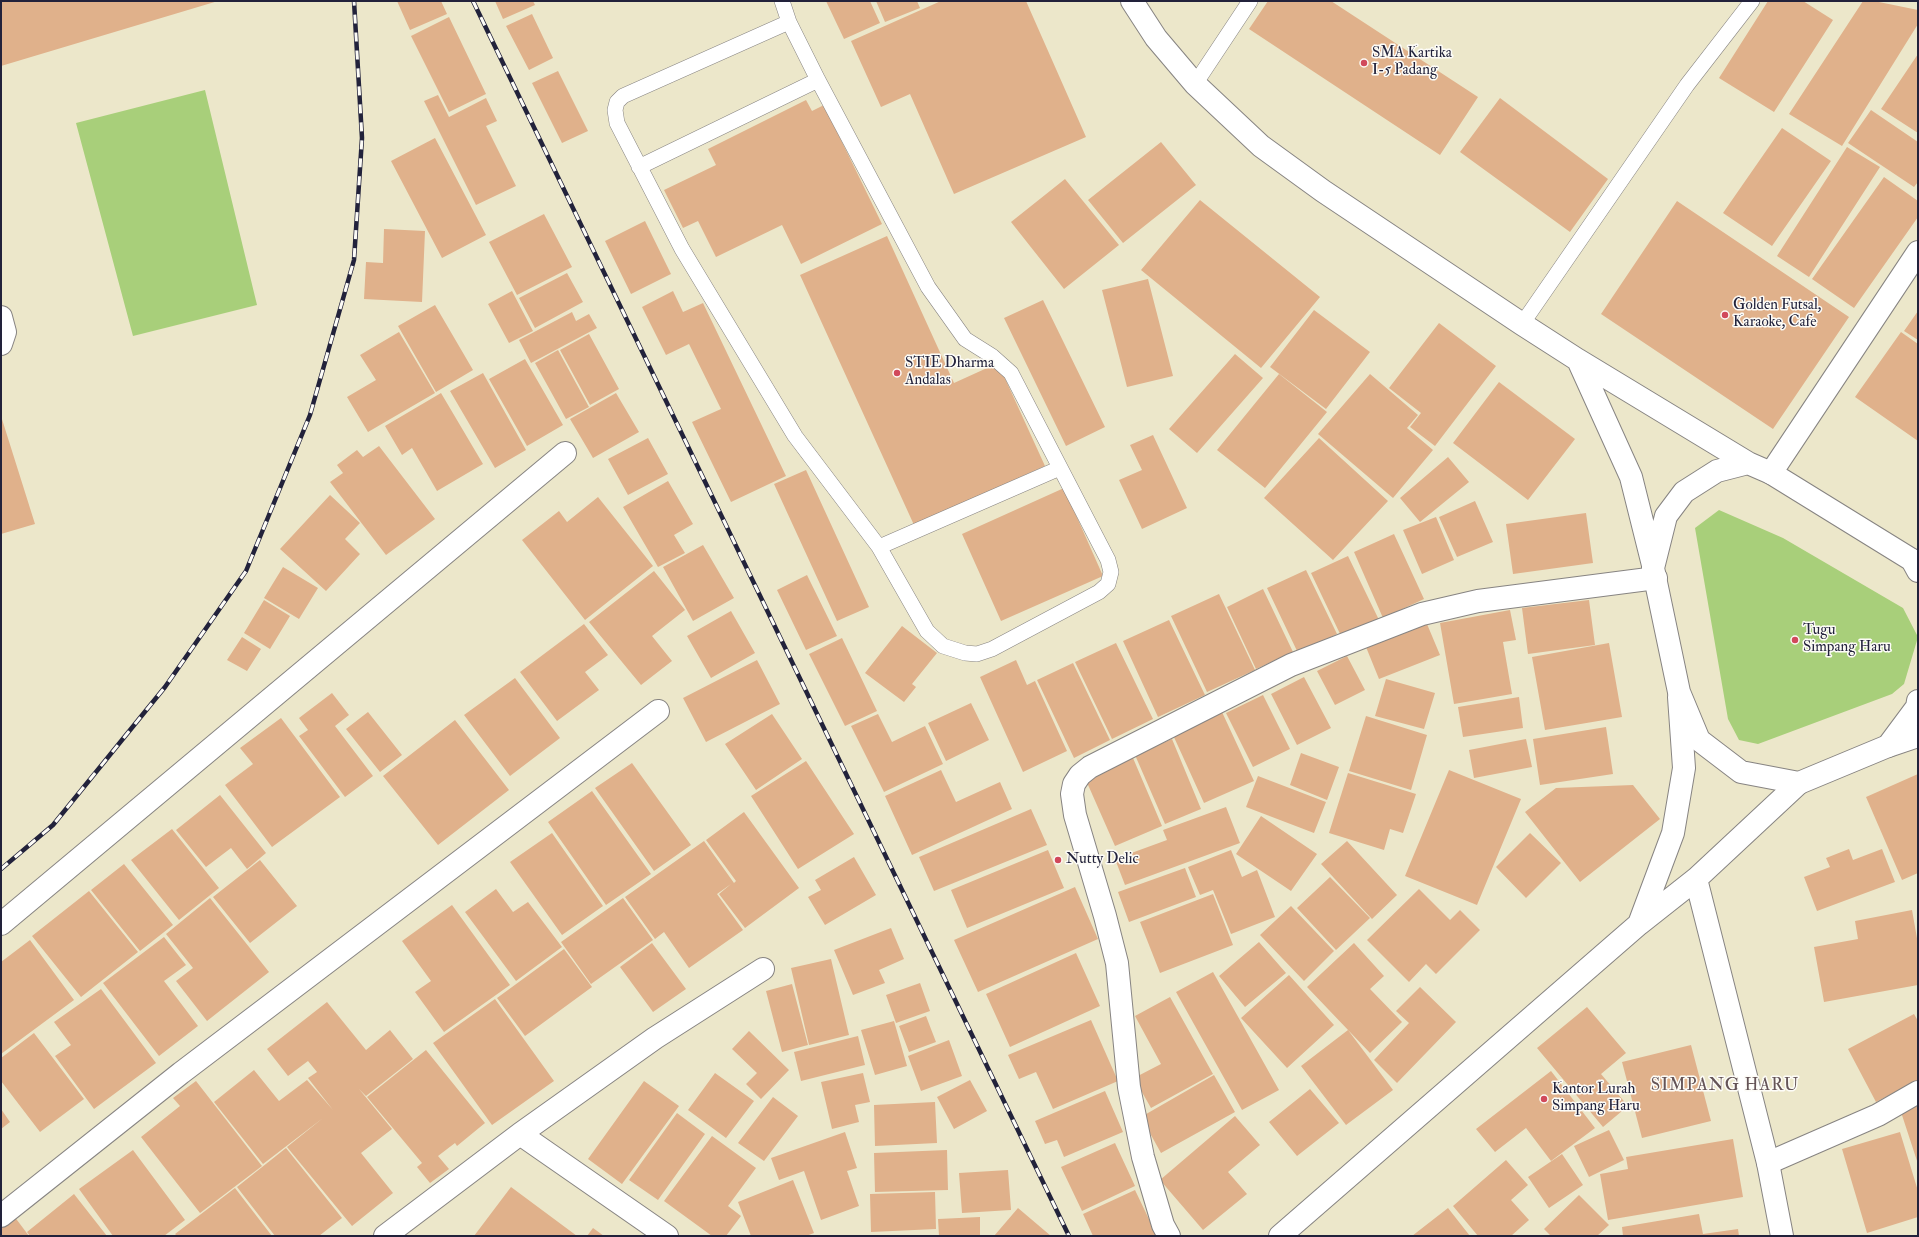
<!DOCTYPE html>
<html>
<head>
<meta charset="utf-8">
<style>
  body { margin:0 }
  #map { position:relative; width:1919px; height:1237px; overflow:hidden; background:#ece7ca; font-family:"IM FELL Double Pica",serif }
  canvas { display:block }
  .frame { position:absolute; inset:0; border:2px solid #22223b; pointer-events:none }
</style>
</head>
<body>
<div id="map">
<canvas width="1919" height="1237"></canvas>
<div class="frame"></div>
</div>
<script>
const ctx = document.querySelector('canvas').getContext('2d');
ctx.lineJoin = 'round';
function fillPath(path, color) {
  ctx.fillStyle = color;
  ctx.fill(path, 'evenodd');
}
function poly(rows) {
  const path = new Path2D();
  for (const r of rows) {
    path.moveTo(r[0], r[1]);
    for (let i = 2; i < r.length; i += 2) path.lineTo(r[i], r[i + 1]);
  }
  return path;
}
function strokePath(path, color, width, dash) {
  ctx.strokeStyle = color;
  ctx.lineWidth = width;
  ctx.lineCap = dash ? 'butt' : 'round';
  ctx.setLineDash(dash || []);
  ctx.stroke(path);
}
function write(font, color, halo, rows, align = 'center') {
  ctx.font = font + ' "IM FELL Double Pica",serif';
  ctx.lineWidth = 3;
  ctx.setLineDash([]);
  ctx.textBaseline = 'middle';
  ctx.strokeStyle = halo;
  ctx.fillStyle = color;
  for (const [text, x, y, turn = 0] of rows) {
    ctx.save();
    ctx.translate(x, y);
    ctx.rotate((+turn || 0) * Math.PI / 180);
    ctx.textAlign = isNaN(turn) ? turn : align;
    if (halo) ctx.strokeText(text, 0, 0);
    ctx.fillText(text, 0, 0);
    ctx.restore();
  }
}
fillPath(poly([
  [205,90,257,305,133,336,76,123],
  [1719,510,1783,538,1903,608,1918,637,1904,684,1892,694,1758,744,1739,740,1728,719,1695,528]
]), '#a8cf7a');
fillPath(poly([
  [1,1,218,1,1,66],
  [397,1,441,1,447,14,410,30],
  [495,1,533,1,535,5,503,19],
  [826,1,870,1,880,23,844,39],
  [876,1,917,1,920,8,885,22],
  [941,1,1026,1,1086,137,954,194,910,94,881,107,851,41],
  [1268,1,1331,1,1478,97,1440,155,1249,29],
  [1768,1,1803,1,1833,20,1774,112,1719,78],
  [1863,1,1874,1,1918,10,1918,24,1842,146,1789,114],
  [532,14,553,58,529,70,506,26],
  [449,17,486,94,449,112,411,36],
  [1918,54,1918,133,1881,109],
  [558,71,588,131,562,143,532,83],
  [438,95,449,117,486,98,497,121,486,126,516,186,476,205,424,101],
  [1500,98,1608,179,1570,232,1460,152],
  [806,100,812,111,824,105,882,224,801,264,782,225,716,257,698,221,683,228,664,190,716,165,708,149],
  [1871,110,1918,142,1918,182,1914,187,1848,143],
  [1782,128,1831,161,1772,246,1723,213],
  [435,138,486,235,442,258,391,161],
  [1161,142,1196,185,1123,243,1088,200],
  [1847,147,1880,167,1809,277,1777,256],
  [1884,177,1918,201,1918,217,1854,308,1812,279],
  [1065,179,1119,245,1064,289,1011,222],
  [1200,200,1320,297,1261,368,1141,270],
  [1677,201,1849,317,1773,429,1601,314],
  [544,214,572,267,517,295,489,242],
  [645,221,671,274,631,294,605,241],
  [384,229,425,231,422,302,364,299,366,262,383,263],
  [887,236,954,383,998,363,1045,466,914,525,800,275],
  [567,273,583,302,535,328,519,298],
  [1148,279,1173,376,1127,387,1102,290],
  [512,291,533,331,509,343,488,304],
  [673,291,683,312,703,303,786,476,731,502,692,422,721,409,689,344,666,355,642,307],
  [1043,300,1105,427,1066,446,1004,318],
  [435,305,473,370,436,392,398,326],
  [1314,310,1370,352,1326,409,1270,367],
  [1918,311,1918,340,1904,331],
  [572,312,576,321,589,314,597,328,531,363,519,340],
  [1439,323,1496,366,1435,446,1410,427,1421,413,1389,388],
  [399,332,435,393,368,432,347,397,376,380,360,355],
  [1901,332,1918,344,1918,441,1855,397],
  [589,334,619,389,590,405,560,350],
  [558,350,589,407,566,419,535,363],
  [1235,354,1263,378,1197,453,1169,429],
  [525,359,563,425,527,446,489,379],
  [483,373,526,450,495,468,450,391],
  [1279,374,1327,412,1265,488,1217,450],
  [1370,374,1418,415,1407,428,1433,450,1393,498,1318,434],
  [1499,382,1575,439,1528,500,1453,443],
  [441,393,483,464,437,491,412,448,402,455,385,426],
  [616,393,639,432,593,458,570,419],
  [1,416,35,524,1,534],
  [1153,435,1187,508,1142,529,1119,480,1142,470,1130,445],
  [648,438,668,474,628,495,608,459],
  [1319,438,1388,501,1333,560,1264,498],
  [379,446,435,519,386,555,330,482,343,473,337,465,357,450,363,457],
  [1448,457,1469,482,1420,522,1400,498],
  [806,470,869,607,837,621,774,484],
  [668,481,693,524,674,535,685,553,658,567,623,507],
  [1064,488,1103,576,1001,621,962,534],
  [330,495,360,523,345,539,360,554,326,591,280,549],
  [598,497,653,566,585,620,522,540,559,511,567,522],
  [1475,501,1493,542,1457,557,1439,517],
  [1586,513,1593,563,1513,574,1506,524],
  [1436,517,1454,560,1422,574,1403,530],
  [1394,534,1424,599,1383,618,1354,552],
  [703,545,734,598,693,621,663,567],
  [1348,556,1379,620,1342,638,1311,573],
  [283,567,318,588,299,619,264,598],
  [1306,570,1337,634,1298,653,1267,588],
  [654,571,685,610,652,636,672,661,641,685,589,622],
  [807,575,837,636,806,650,777,590],
  [1263,589,1293,652,1256,669,1227,607],
  [1219,594,1255,670,1207,692,1171,616],
  [264,600,290,616,270,649,244,633],
  [1589,600,1595,645,1528,654,1522,608],
  [1510,610,1516,640,1503,642,1512,694,1454,704,1440,623],
  [731,611,755,653,711,678,687,636],
  [1169,620,1205,695,1158,717,1123,641],
  [584,624,608,655,585,672,599,690,557,721,520,672],
  [1427,624,1440,655,1379,679,1366,647],
  [902,626,937,653,912,684,916,687,904,702,865,673],
  [242,637,261,649,247,671,227,660],
  [842,638,877,711,845,726,809,654],
  [1116,643,1153,719,1112,739,1075,662],
  [1609,643,1622,717,1545,730,1532,657],
  [1347,656,1365,690,1335,705,1317,671],
  [757,660,780,704,706,742,683,698],
  [1016,660,1027,685,1035,681,1067,751,1023,772,980,677],
  [1073,663,1110,740,1074,758,1037,680],
  [1304,677,1331,728,1297,745,1271,694],
  [515,678,560,738,510,776,464,715],
  [1386,679,1435,693,1424,729,1375,716],
  [332,693,349,715,335,726,373,776,345,797,299,736,308,730,299,718],
  [1263,695,1290,749,1253,767,1226,713],
  [1519,697,1523,728,1463,737,1458,707],
  [971,703,989,740,946,761,928,723],
  [368,712,402,755,380,772,346,729],
  [1222,712,1254,781,1204,803,1173,735],
  [772,714,802,759,756,790,725,744],
  [878,714,892,742,925,726,943,764,884,792,851,726],
  [1366,716,1427,735,1411,790,1349,771],
  [281,718,340,797,272,847,225,785,253,764,240,748],
  [455,720,509,790,438,845,383,776],
  [1606,727,1613,774,1540,785,1533,739],
  [1172,739,1201,809,1165,824,1135,755],
  [1526,739,1532,767,1474,778,1469,750],
  [1301,753,1339,767,1327,800,1290,785],
  [1133,758,1162,826,1115,846,1085,778],
  [806,761,854,834,798,869,751,796],
  [632,763,691,845,654,871,595,788],
  [941,770,956,802,1000,782,1012,809,912,855,885,796],
  [1449,770,1521,799,1477,905,1405,876],
  [1348,773,1416,794,1403,833,1390,829,1384,850,1329,833],
  [1918,774,1918,873,1902,880,1866,797],
  [1258,776,1326,802,1314,833,1246,807],
  [1633,785,1660,819,1580,882,1525,812,1556,788],
  [592,791,651,874,606,905,548,822],
  [220,795,266,853,247,869,231,848,206,867,176,830],
  [1226,807,1240,843,1125,885,1115,859,1167,840,1163,830],
  [1031,809,1047,845,934,891,919,857],
  [744,812,799,888,745,928,719,894,731,884,717,894,743,930,689,968,664,932,655,939,625,897,704,841,734,883,736,881,706,840],
  [1261,816,1317,854,1291,891,1236,854],
  [172,829,219,888,179,920,131,860],
  [552,833,603,906,562,935,510,862],
  [1530,833,1561,863,1526,898,1496,867],
  [1347,841,1397,895,1372,919,1321,864],
  [1849,849,1853,860,1882,849,1895,882,1817,911,1804,877,1830,867,1826,858],
  [1048,850,1064,888,967,928,951,890],
  [1231,850,1242,877,1257,870,1275,917,1231,934,1213,890,1200,895,1188,867],
  [854,857,876,895,825,925,808,897,821,890,815,880],
  [260,860,297,906,250,943,213,897],
  [124,864,173,925,140,951,91,890],
  [1185,868,1196,897,1129,922,1118,892],
  [1330,877,1370,918,1336,950,1297,908],
  [1075,887,1098,939,978,992,954,940],
  [496,889,513,912,528,902,562,947,516,981,465,912],
  [1419,889,1450,920,1460,910,1480,930,1436,974,1426,964,1409,982,1367,940],
  [89,891,138,952,81,997,32,936],
  [1213,894,1233,945,1160,973,1140,922],
  [210,898,269,972,207,1021,176,981,193,968,166,934],
  [623,898,653,940,591,984,561,942],
  [452,905,510,985,444,1032,415,992,431,981,402,941],
  [1291,906,1334,951,1304,981,1260,935],
  [1912,910,1918,944,1918,985,1824,1002,1814,947,1858,939,1855,921],
  [891,928,904,959,879,970,885,983,853,995,834,950],
  [164,937,186,965,164,981,198,1026,159,1056,103,983],
  [30,940,74,1000,1,1054,1,962],
  [1259,942,1286,973,1245,1007,1219,976],
  [652,943,686,989,653,1012,620,967],
  [1354,943,1384,976,1370,989,1402,1022,1370,1053,1307,987],
  [564,949,592,987,525,1036,497,998],
  [1076,953,1100,1006,1010,1047,986,994],
  [831,959,849,1035,809,1045,791,968],
  [1213,972,1279,1090,1242,1110,1176,992],
  [1289,975,1334,1025,1287,1068,1241,1018],
  [920,983,930,1011,896,1023,886,995],
  [792,984,808,1045,782,1052,766,991],
  [1420,987,1456,1022,1397,1083,1374,1060,1409,1023,1396,1011],
  [101,989,156,1063,94,1109,55,1056,71,1045,54,1022],
  [1170,997,1213,1074,1151,1108,1134,1078,1161,1064,1135,1016],
  [495,999,554,1081,492,1125,433,1043],
  [327,1002,366,1050,390,1030,413,1059,366,1096,359,1089,392,1129,361,1153,393,1193,352,1226,287,1147,323,1118,263,1164,214,1102,254,1070,279,1101,307,1080,333,1110,308,1078,317,1072,308,1061,288,1076,267,1049],
  [1587,1007,1626,1053,1601,1074,1628,1106,1603,1127,1537,1048],
  [1914,1014,1918,1021,1918,1080,1876,1102,1848,1049],
  [926,1016,936,1042,909,1052,899,1026],
  [1091,1020,1118,1081,1053,1109,1036,1072,1019,1079,1008,1055],
  [894,1021,907,1066,875,1075,861,1030],
  [1348,1030,1393,1090,1346,1125,1301,1066],
  [749,1031,789,1070,761,1099,746,1084,757,1073,732,1049],
  [34,1033,84,1099,40,1132,1,1081,1,1058],
  [858,1036,865,1065,801,1081,794,1052],
  [949,1040,962,1076,921,1091,908,1056],
  [1691,1045,1711,1121,1642,1138,1622,1062],
  [426,1050,485,1123,457,1146,455,1143,438,1156,449,1169,430,1183,417,1167,422,1163,367,1097],
  [1551,1071,1595,1128,1551,1161,1526,1128,1495,1152,1476,1129],
  [715,1073,754,1101,726,1138,688,1110],
  [863,1073,870,1102,855,1105,859,1122,832,1129,821,1082],
  [1214,1075,1235,1112,1161,1153,1141,1117],
  [970,1080,987,1111,954,1129,937,1097],
  [196,1081,262,1166,200,1213,141,1137,180,1106,173,1098],
  [644,1081,679,1106,622,1184,588,1159],
  [1310,1089,1339,1123,1297,1156,1269,1122],
  [1105,1091,1123,1132,1064,1157,1057,1140,1045,1144,1035,1121],
  [773,1097,798,1116,764,1161,738,1143],
  [935,1102,937,1143,875,1146,874,1105],
  [1918,1103,1918,1164,1900,1109],
  [1,1109,10,1122,1,1129],
  [677,1113,705,1134,658,1200,629,1180],
  [1235,1116,1260,1145,1228,1172,1247,1194,1203,1230,1160,1180],
  [1609,1130,1624,1160,1589,1177,1574,1146],
  [845,1132,857,1168,847,1171,859,1206,821,1220,804,1171,779,1180,771,1158],
  [1900,1132,1918,1191,1918,1217,1867,1233,1842,1149],
  [712,1136,756,1168,728,1206,741,1216,726,1236,712,1236,664,1201],
  [1733,1139,1743,1197,1608,1220,1600,1174,1628,1169,1626,1157],
  [1115,1143,1135,1186,1082,1211,1061,1167],
  [286,1148,342,1218,319,1236,275,1236,237,1187],
  [133,1150,185,1220,164,1236,113,1236,79,1189],
  [947,1150,948,1190,875,1192,874,1153],
  [1562,1154,1583,1185,1549,1208,1528,1177],
  [1506,1160,1528,1185,1511,1200,1529,1220,1511,1236,1478,1236,1453,1206],
  [1008,1170,1011,1210,962,1213,959,1173],
  [793,1180,814,1233,806,1236,751,1236,738,1202],
  [511,1187,577,1236,474,1236],
  [235,1188,272,1236,177,1236,175,1234],
  [1135,1190,1157,1236,1093,1236,1083,1214],
  [935,1192,936,1229,871,1232,870,1194],
  [74,1194,107,1236,30,1236,27,1232],
  [1579,1195,1609,1225,1597,1236,1551,1236,1544,1229],
  [1018,1208,1051,1236,994,1236],
  [1448,1208,1470,1236,1412,1236],
  [1699,1214,1703,1234,1738,1229,1739,1236,1623,1236,1622,1227],
  [14,1216,29,1236,1,1236,1,1226],
  [980,1217,980,1236,939,1236,938,1219],
  [593,1228,604,1236,587,1236]
]), '#e0b18b');
const service = poly([
  [782,1,789,22,818,80,928,287,965,339,992,356,1011,373,1108,560,1111,572,1108,584,1099,592,992,649,977,654,965,653,943,646,927,631,879,547],
  [789,22,623,96,617,102,615,110,617,123,682,249,795,436,879,547,1060,468],
  [1195,84,1250,1],
  [639,167,818,80],
  [1522,324,1687,85,1752,1]
]);
const minor = poly([
  [1,317,5,332,1,344],
  [1771,473,1918,252],
  [1,924,565,453],
  [520,1134,667,1236],
  [1768,1163,1878,1115,1918,1092],
  [1,1216,181,1073,658,711],
  [385,1236,520,1134,655,1038,763,969],
  [1169,1236,1163,1225,1143,1157,1129,1087,1117,963,1105,916,1075,815,1072,794,1074,784,1080,775,1090,767,1291,665,1422,614,1478,601,1656,578]
]);
const tertiary = poly([
  [1696,879,1768,1163,1782,1236],
  [1639,924,1673,833,1684,768,1679,697],
  [1280,1236,1639,924,1696,879,1799,783]
]);
const secondary = poly([
  [1132,1,1156,38,1195,84,1261,146,1323,191,1522,324,1578,360,1748,463],
  [1578,360,1631,477,1653,565],
  [1918,571,1912,560,1771,473,1748,463,1717,471,1684,492,1666,516,1653,568,1679,692,1699,740,1741,772,1799,783,1888,746,1917,707,1918,701]
]);
const primary = poly([
  [1912,560,1918,563],
  [1888,746,1918,736]
]);
strokePath(service, '#878482', 16);
strokePath(minor, '#878482', 24);
strokePath(tertiary, '#878482', 24);
strokePath(secondary, '#878482', 24);
strokePath(primary, '#878482', 24);
strokePath(service, '#fff', 15);
strokePath(minor, '#fff', 22);
strokePath(tertiary, '#fff', 22);
strokePath(secondary, '#fff', 22);
strokePath(primary, '#fff', 22);
const rail = poly([
  [473,1,1069,1236],
  [1,869,53,825,165,687,246,571,310,415,354,260,362,138,354,1]
]);
strokePath(rail, '#22223b', 4.5);
strokePath(rail, '#fdfcf7', 3, [9]);
for (const [x, y, r, color] of [
  [1364,63,4,"#d1495b"],
  [1725,315,4,"#d1495b"],
  [897,373,4,"#d1495b"],
  [1795,640,4,"#d1495b"],
  [1058,860,4,"#d1495b"],
  [1544,1099,4,"#d1495b"]
]) {
  const dot = new Path2D();
  dot.arc(x, y, r, 0, 2 * Math.PI);
  ctx.fillStyle = color;
  ctx.fill(dot);
  strokePath(dot, '#fdfcf7', 1.5);
}
write('15px', '#22223b', '#fdfcf7', [
  ["SMA Kartika",1372,54],
  ["I-5 Padang",1372,71],
  ["Golden Futsal,",1733,306],
  ["Karaoke, Cafe",1733,323],
  ["STIE Dharma",905,364],
  ["Andalas",905,381],
  ["Tugu",1803,631],
  ["Simpang Haru",1803,648],
  ["Nutty Delic",1066,860],
  ["Kantor Lurah",1552,1090],
  ["Simpang Haru",1552,1107]
], 'left');
ctx.letterSpacing = '1px';
write('17px', '#645457', '#fdfcf7', [
  ["SIMPANG HARU",1725,1086]
]);
ctx.letterSpacing = '0px';
</script>
</body>
</html>
